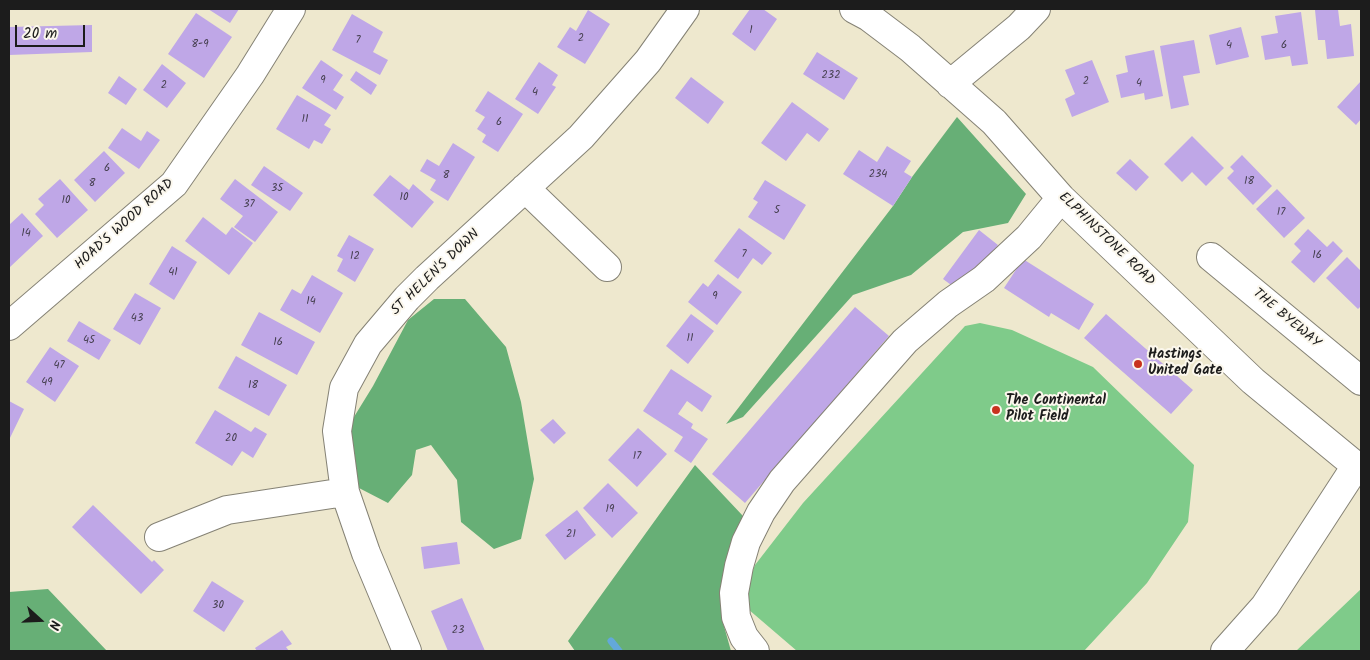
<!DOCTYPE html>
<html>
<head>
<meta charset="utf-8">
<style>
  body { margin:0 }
  #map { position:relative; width:1370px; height:660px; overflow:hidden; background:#eee8ce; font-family:Kalam,sans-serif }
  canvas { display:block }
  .frame { position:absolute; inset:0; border:10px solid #1c1c1c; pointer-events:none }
  .north { position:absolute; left:15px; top:595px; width:50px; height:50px; -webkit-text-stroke:4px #fbf7ec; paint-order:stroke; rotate:110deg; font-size:14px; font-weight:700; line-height:20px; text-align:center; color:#1c1c1c }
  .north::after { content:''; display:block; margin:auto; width:18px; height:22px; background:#1c1c1c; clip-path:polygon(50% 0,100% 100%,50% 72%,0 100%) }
  .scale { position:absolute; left:15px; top:25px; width:70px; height:22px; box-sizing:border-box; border:2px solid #1c1c1c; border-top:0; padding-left:6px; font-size:15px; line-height:18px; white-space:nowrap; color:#1c1c1c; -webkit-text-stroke:4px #fbf7ec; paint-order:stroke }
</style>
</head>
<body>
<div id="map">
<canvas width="1370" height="660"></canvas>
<div class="frame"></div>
<div class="north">N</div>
<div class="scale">20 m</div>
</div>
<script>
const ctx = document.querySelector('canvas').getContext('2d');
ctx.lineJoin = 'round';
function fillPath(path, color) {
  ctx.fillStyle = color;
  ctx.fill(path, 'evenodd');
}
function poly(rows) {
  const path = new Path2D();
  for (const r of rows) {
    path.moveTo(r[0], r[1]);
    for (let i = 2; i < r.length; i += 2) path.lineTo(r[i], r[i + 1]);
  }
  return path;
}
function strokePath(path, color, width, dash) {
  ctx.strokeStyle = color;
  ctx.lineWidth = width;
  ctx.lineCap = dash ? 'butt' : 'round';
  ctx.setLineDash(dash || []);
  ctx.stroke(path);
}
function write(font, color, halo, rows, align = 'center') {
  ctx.font = font + ' Kalam,sans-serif';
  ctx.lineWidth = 4;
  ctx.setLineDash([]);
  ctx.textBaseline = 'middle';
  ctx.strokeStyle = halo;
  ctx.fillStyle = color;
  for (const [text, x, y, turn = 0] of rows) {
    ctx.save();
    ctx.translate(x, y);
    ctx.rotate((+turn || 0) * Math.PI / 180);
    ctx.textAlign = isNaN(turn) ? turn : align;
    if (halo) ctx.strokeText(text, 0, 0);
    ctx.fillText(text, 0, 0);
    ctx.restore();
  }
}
fillPath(poly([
  [980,323,1012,330,1093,367,1194,465,1188,522,1147,583,1084,651,797,651,741,603,755,565,803,503,965,326],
  [1361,589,1361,651,1296,651]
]), '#7fcb8a');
fillPath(poly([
  [957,117,1026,194,1008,223,963,232,911,275,853,295,743,417,726,424,893,206,912,177],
  [434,299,465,299,506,347,521,402,534,479,521,539,494,549,461,522,457,480,431,445,416,450,412,475,388,503,359,488,349,425,373,386,408,320],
  [695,465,743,516,730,546,722,619,731,651,575,651,568,641],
  [48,589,107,651,9,651,9,592]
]), '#67af76');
strokePath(poly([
  [611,641,619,651]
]), '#63a8d9', 7);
fillPath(poly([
  [208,9,239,9,230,23],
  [750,9,763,9,777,19,755,51,732,34],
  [1324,9,1338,9,1340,26,1351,24,1354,56,1327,59,1325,40,1318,40,1315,10],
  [588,10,610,24,585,64,557,47,570,27,576,31],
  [1301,12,1308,64,1292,66,1290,56,1265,60,1261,36,1278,33,1275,16],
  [196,13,232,37,204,78,168,54],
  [352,14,383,32,373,52,388,60,380,75,332,50],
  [92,25,92,52,9,55,9,27],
  [1241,27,1249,57,1216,65,1209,35],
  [1194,40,1200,73,1183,76,1189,105,1171,109,1160,46],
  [1154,50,1163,96,1145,100,1144,93,1121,98,1116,75,1128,72,1125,56],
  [817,52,858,78,844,100,803,74],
  [321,60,343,75,333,90,344,97,336,110,302,88],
  [1092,60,1109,102,1072,117,1065,99,1075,94,1065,70],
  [539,62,558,75,552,85,556,87,538,114,515,99],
  [162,64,186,83,167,108,143,90],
  [356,71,377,85,371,95,350,80],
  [119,76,137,89,126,105,108,93],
  [691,77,724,102,708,124,675,98],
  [1361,81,1361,119,1356,125,1337,107],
  [488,91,523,114,498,152,482,142,486,135,477,129,485,117,475,111],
  [297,95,331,115,324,125,331,129,322,144,314,140,309,149,276,129],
  [792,102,829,129,819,142,807,133,786,161,761,143],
  [122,128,141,141,147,131,160,140,139,169,108,148],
  [1192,136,1224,168,1206,186,1192,172,1182,182,1164,164],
  [453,143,475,157,448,201,430,190,436,180,420,171,427,159,439,166],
  [887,146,911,161,904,172,912,177,893,206,843,174,859,150,877,162],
  [104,151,125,173,95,202,74,180],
  [1242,155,1272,186,1253,205,1227,178,1234,171,1230,167],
  [1130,159,1149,177,1136,191,1116,173],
  [264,166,303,193,290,211,251,185],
  [390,175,409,190,413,184,434,202,412,228,373,195],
  [60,179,88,210,57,238,35,214,44,205,38,199],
  [235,179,278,212,255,242,234,227,243,216,220,199],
  [765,180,806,205,784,240,748,217,758,202,753,199],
  [1277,189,1305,218,1284,238,1256,209],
  [22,213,43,236,10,267,9,265,9,225],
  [203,217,226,235,232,227,253,243,229,275,185,241],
  [739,228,772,253,762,265,753,258,738,279,714,261],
  [1308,229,1327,247,1333,241,1343,251,1314,283,1291,262,1301,251,1294,244],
  [979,230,998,245,962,293,943,279],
  [349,235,374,249,355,282,337,271,343,259,337,256],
  [172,246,197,262,174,300,149,284],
  [1347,257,1361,271,1361,306,1358,309,1326,278],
  [1023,259,1094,304,1079,330,1051,313,1049,317,1004,288],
  [718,274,742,292,717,325,688,302,703,283,708,287],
  [312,275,343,293,320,333,280,310,292,289,301,294],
  [135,293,161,308,140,345,113,329],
  [855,307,889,336,745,503,712,474],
  [259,312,315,342,297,375,241,345],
  [691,314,714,331,688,364,666,346],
  [1106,314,1193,390,1171,414,1084,338],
  [79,321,111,340,99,360,67,341],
  [50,347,79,366,55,402,26,382],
  [236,356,287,385,269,416,218,388],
  [671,369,712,396,702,412,687,401,678,414,693,424,691,428,708,439,691,463,674,451,683,437,643,411],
  [9,401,24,409,9,440],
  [215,410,251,432,255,427,267,434,253,458,242,451,232,466,195,443],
  [553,419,566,433,554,444,540,430],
  [638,428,667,454,637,487,608,460],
  [608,483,638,513,612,538,583,508],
  [93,505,152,562,154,560,164,570,141,594,72,527],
  [577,510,596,535,565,560,545,535],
  [457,542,460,564,424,569,421,547],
  [212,581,244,601,224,632,193,611],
  [462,598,485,651,448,651,431,611],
  [282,630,292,644,286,647,289,651,257,651,255,648]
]), '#bfa7e7');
const minor = poly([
  [854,9,869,17,910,48,994,122,1061,198,1148,281,1253,381,1361,470],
  [950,84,1019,27,1036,9],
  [525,188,607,267],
  [1211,257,1361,381],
  [9,326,174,184,250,75,291,9],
  [159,537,227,510,345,492],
  [407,651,366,553,345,492,337,431,344,388,368,344,407,298,427,278,581,137,648,61,685,9],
  [755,651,744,637,736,617,734,593,739,566,746,542,761,512,782,481,905,341,948,304,984,279,1029,237,1061,198],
  [1225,651,1265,606,1356,466]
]);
strokePath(minor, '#858275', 30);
strokePath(minor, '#fff', 28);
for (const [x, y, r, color] of [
  [1138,364,5,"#c8321e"],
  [996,410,5,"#c8321e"]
]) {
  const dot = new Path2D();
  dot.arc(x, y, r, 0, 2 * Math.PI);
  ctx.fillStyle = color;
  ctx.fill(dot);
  strokePath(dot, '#fbf7ec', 2);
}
write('11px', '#453f4f', null, [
  ["1",751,31],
  ["2",581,39],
  ["7",358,41],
  ["8-9",200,45],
  ["4",1229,46],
  ["6",1284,46],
  ["232",831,76],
  ["9",323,81],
  ["2",1086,82],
  ["4",1139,84],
  ["2",164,86],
  ["4",535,93],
  ["11",305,120],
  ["6",499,123],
  ["6",107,169],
  ["234",878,175],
  ["8",446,176],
  ["18",1249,182],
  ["8",92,184],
  ["35",277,189],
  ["10",404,198],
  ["10",66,201],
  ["37",249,205],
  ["5",777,211],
  ["17",1281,213],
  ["14",26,234],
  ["7",744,255],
  ["16",1317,256],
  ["12",355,257],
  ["41",173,273],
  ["9",715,297],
  ["14",311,302],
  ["43",137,319],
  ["11",690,339],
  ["45",89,341],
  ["16",278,343],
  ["47",59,366],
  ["49",47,383],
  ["18",253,386],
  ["20",231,439],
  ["17",637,457],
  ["19",610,510],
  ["21",571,535],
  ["30",218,606],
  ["23",458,631]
]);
write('14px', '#1c1c1c', '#fbf7ec', [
  ["HOAD'S WOOD ROAD",125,225,-42],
  ["ELPHINSTONE ROAD",1106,240,44],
  ["ST HELEN'S DOWN",436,273,-44],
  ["THE BYEWAY",1286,319,40]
]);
write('bold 14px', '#1c1c1c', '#fbf7ec', [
  ["Hastings",1148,356],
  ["United Gate",1148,372],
  ["The Continental",1006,402],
  ["Pilot Field",1006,418]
], 'left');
</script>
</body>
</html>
